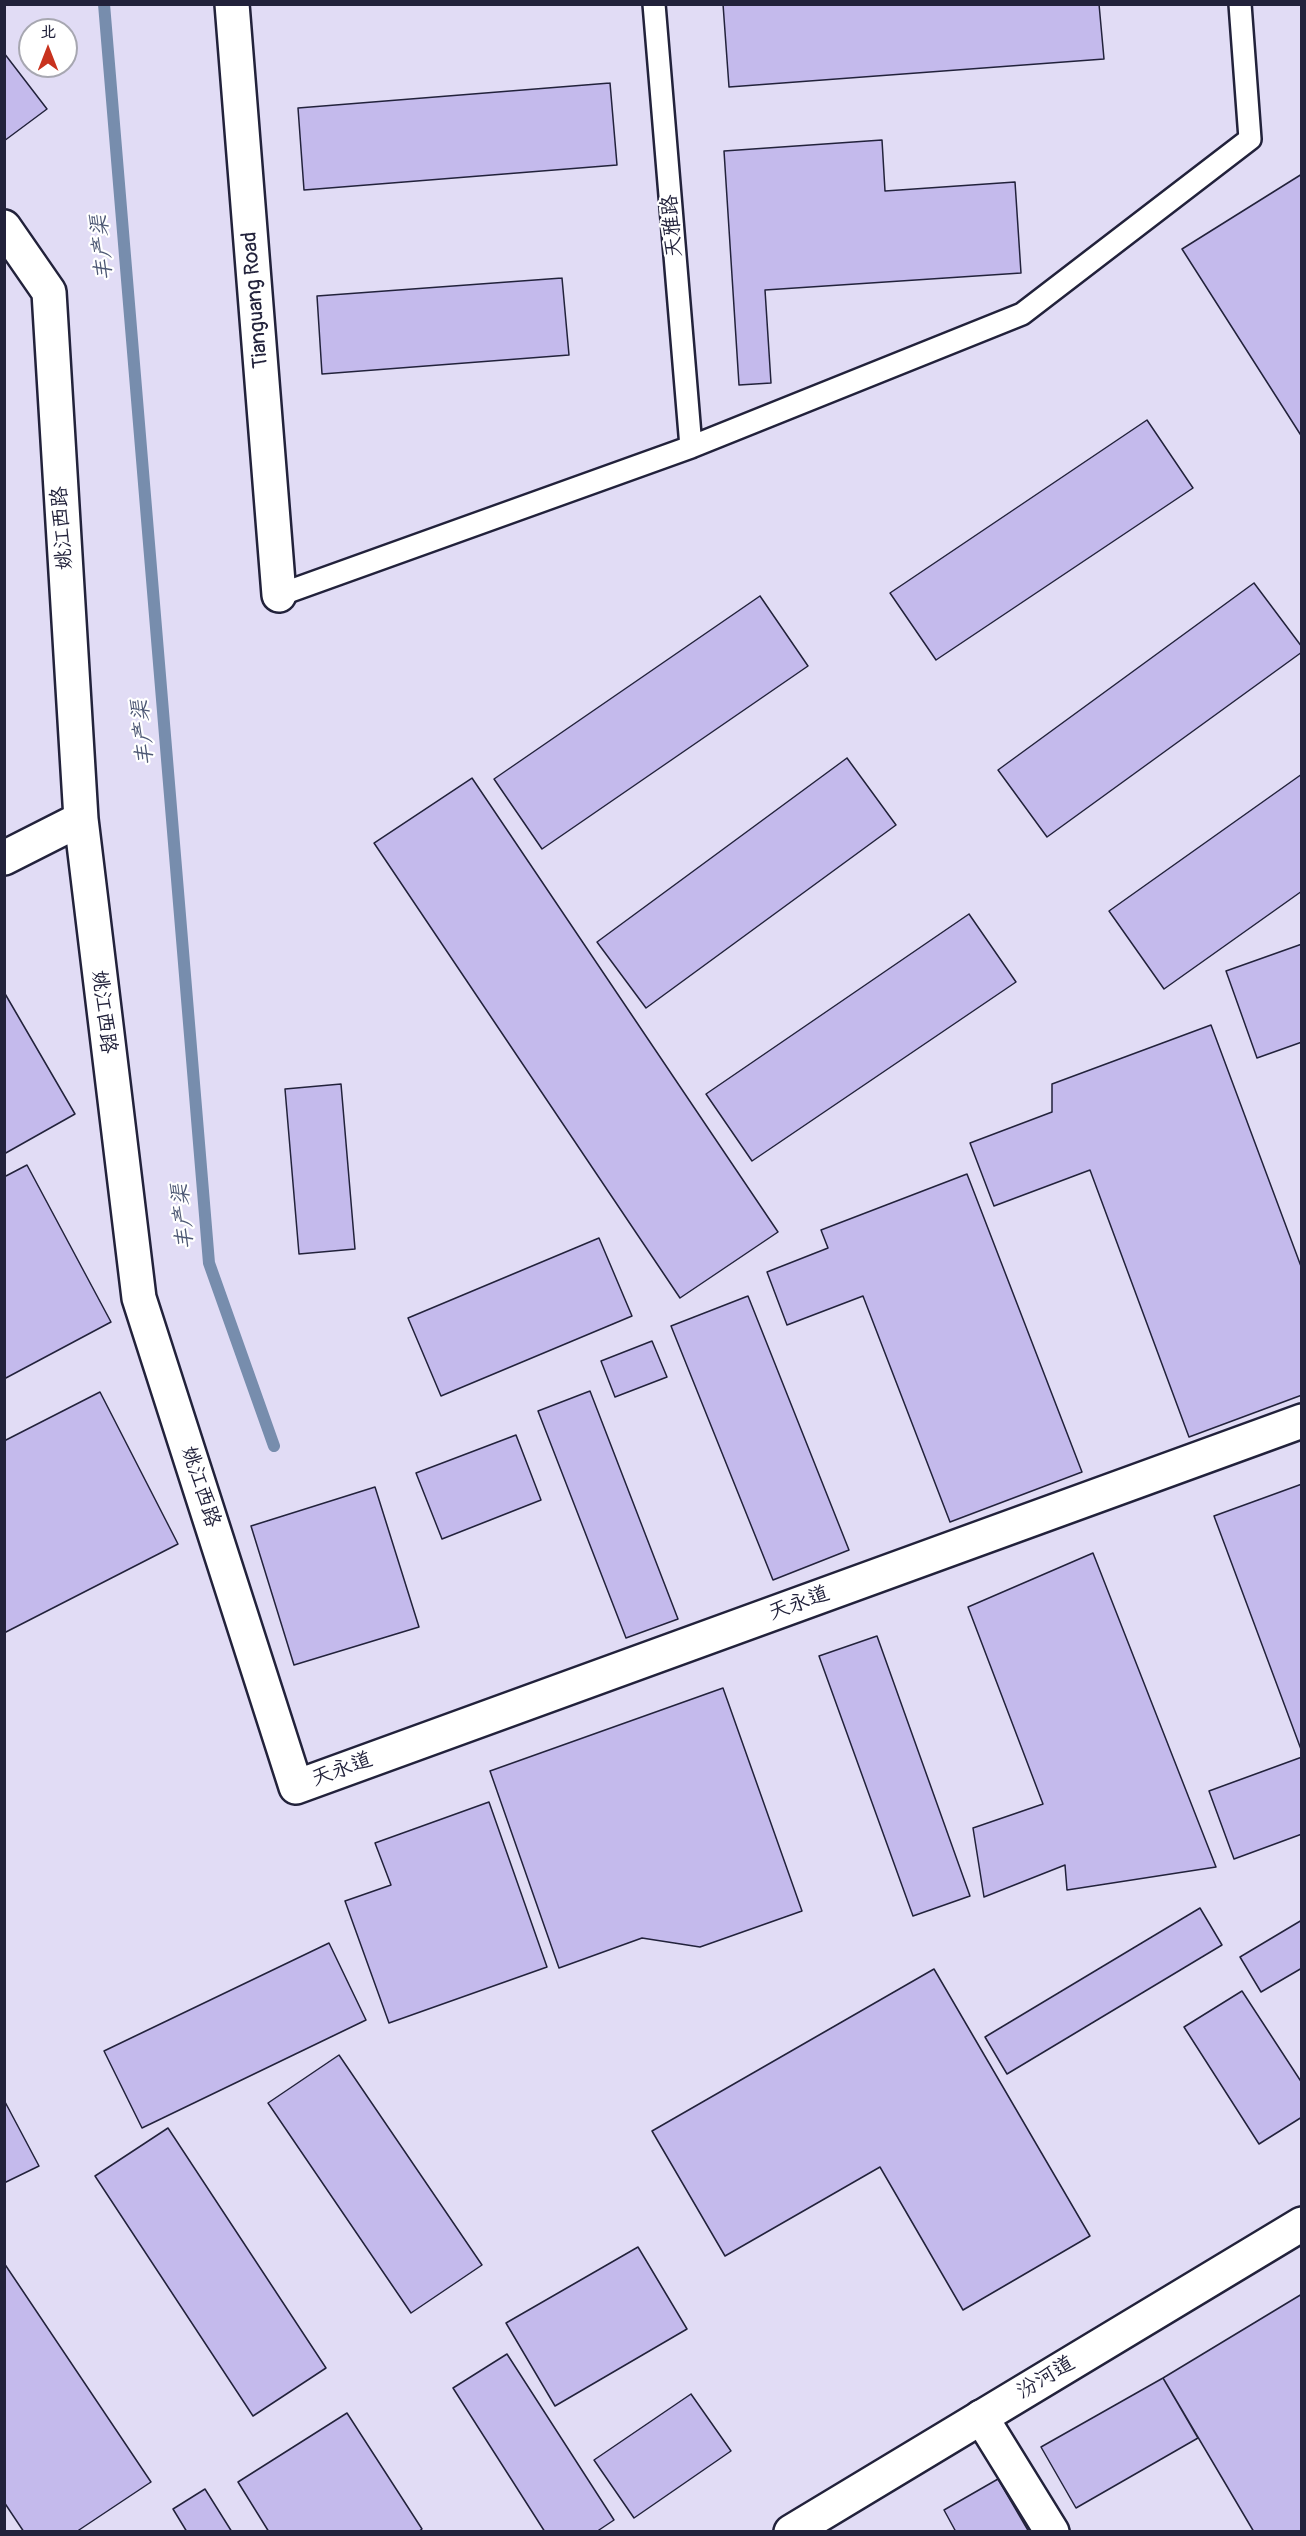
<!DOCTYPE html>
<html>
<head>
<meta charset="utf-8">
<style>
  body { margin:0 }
  #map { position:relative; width:1306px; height:2536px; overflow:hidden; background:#edeaf9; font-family:Pangolin,"LXGW WenKai TC",sans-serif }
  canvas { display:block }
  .frame { position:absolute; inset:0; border:6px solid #22223b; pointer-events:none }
  .north { position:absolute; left:18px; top:18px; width:60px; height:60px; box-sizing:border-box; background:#fff; border:2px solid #a7a7b1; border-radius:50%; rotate:0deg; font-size:16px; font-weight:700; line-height:24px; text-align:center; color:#22223b }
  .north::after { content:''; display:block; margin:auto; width:21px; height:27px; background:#c8321e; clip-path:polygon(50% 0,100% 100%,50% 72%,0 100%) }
</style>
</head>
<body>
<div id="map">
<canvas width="1306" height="2536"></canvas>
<div class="frame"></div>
<div class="north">北</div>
</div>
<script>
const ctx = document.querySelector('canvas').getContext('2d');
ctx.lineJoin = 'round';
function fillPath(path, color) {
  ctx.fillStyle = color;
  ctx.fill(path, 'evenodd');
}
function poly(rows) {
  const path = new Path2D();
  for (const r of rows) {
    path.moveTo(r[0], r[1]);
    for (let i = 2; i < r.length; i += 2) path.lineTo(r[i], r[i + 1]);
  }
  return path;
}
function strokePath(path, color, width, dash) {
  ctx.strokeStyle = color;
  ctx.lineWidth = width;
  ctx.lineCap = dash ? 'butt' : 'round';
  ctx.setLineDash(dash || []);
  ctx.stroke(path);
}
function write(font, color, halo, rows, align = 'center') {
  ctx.font = font + ' Pangolin,"LXGW WenKai TC",sans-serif';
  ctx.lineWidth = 4.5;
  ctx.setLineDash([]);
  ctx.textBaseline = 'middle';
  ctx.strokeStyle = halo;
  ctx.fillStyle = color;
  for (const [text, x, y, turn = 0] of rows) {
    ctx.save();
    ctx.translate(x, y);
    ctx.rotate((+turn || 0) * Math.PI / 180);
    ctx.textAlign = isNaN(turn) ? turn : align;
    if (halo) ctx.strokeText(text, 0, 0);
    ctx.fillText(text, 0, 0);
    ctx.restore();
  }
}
fillPath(poly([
  [5,5,1301,5,1301,2531,5,2531],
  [30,30,66,30,66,66,30,66]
]), '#e1dcf5');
strokePath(poly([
  [104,4,209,1263,274,1446]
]), '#778dad', 12);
const building = poly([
  [723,4,1099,4,1104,59,729,87,723,4],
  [4,53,47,109,4,141,4,53],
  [610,83,617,165,304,190,298,108,610,83],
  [882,140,885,191,1015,182,1021,273,765,290,771,383,739,385,724,151,882,140],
  [1302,174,1302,437,1182,249,1302,174],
  [562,278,569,355,322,374,317,296,562,278],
  [1147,420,1193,488,936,660,890,593,1147,420],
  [1254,583,1302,647,1302,652,1047,837,998,770,1254,583],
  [760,596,808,666,542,849,494,779,760,596],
  [847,758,896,825,646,1008,597,942,847,758],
  [1302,774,1302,891,1164,989,1109,911,1302,774],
  [472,778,778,1232,680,1298,374,843,472,778],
  [969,914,1016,982,752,1161,706,1094,969,914],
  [1302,944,1302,1042,1257,1058,1226,971,1302,944],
  [4,992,75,1114,4,1154,4,992],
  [1211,1025,1302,1269,1302,1395,1189,1437,1090,1170,994,1206,970,1143,1052,1112,1052,1084,1211,1025],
  [341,1084,355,1249,299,1254,285,1089,341,1084],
  [27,1165,111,1322,4,1379,4,1177,27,1165],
  [967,1174,1082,1472,950,1522,863,1296,787,1325,767,1272,828,1248,821,1230,967,1174],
  [599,1238,632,1316,441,1396,408,1318,599,1238],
  [748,1296,849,1550,773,1580,671,1326,748,1296],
  [652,1341,667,1377,615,1397,601,1361,652,1341],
  [590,1391,678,1619,626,1638,538,1411,590,1391],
  [100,1392,178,1544,4,1633,4,1441,100,1392],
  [516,1435,541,1500,442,1539,416,1473,516,1435],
  [1302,1484,1302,1752,1214,1516,1302,1484],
  [375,1487,419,1627,294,1665,251,1526,375,1487],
  [1093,1553,1216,1867,1067,1890,1065,1865,984,1897,973,1828,1043,1804,968,1607,1093,1553],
  [877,1636,970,1896,913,1916,819,1656,877,1636],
  [723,1688,802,1911,700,1947,642,1938,559,1968,490,1771,723,1688],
  [1302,1757,1302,1834,1234,1859,1209,1791,1302,1757],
  [489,1802,547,1967,389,2023,345,1901,391,1885,375,1843,489,1802],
  [1200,1908,1222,1945,1007,2074,985,2037,1200,1908],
  [1302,1920,1302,1968,1261,1992,1240,1957,1302,1920],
  [329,1943,366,2020,142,2128,104,2051,329,1943],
  [934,1969,1090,2236,963,2310,880,2167,725,2256,652,2131,934,1969],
  [1242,1991,1302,2083,1302,2117,1259,2144,1184,2027,1242,1991],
  [339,2055,482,2265,411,2313,268,2103,339,2055],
  [4,2100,39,2166,4,2183,4,2100],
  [168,2128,326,2368,253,2416,95,2176,168,2128],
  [638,2247,687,2329,555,2406,506,2323,638,2247],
  [4,2263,151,2482,76,2532,24,2532,4,2502,4,2263],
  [1302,2294,1302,2532,1254,2532,1163,2378,1302,2294],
  [507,2354,614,2520,596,2532,545,2532,453,2388,507,2354],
  [1163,2378,1198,2438,1076,2508,1041,2447,1163,2378],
  [691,2394,731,2451,634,2518,594,2460,691,2394],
  [347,2413,422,2529,418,2532,269,2532,238,2482,347,2413],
  [998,2479,1029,2532,956,2532,944,2510,998,2479],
  [205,2489,232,2532,187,2532,173,2509,205,2489]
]);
fillPath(building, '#c4baec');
strokePath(building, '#22223b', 1.5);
const lane = poly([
  [654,4,691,447],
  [279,595,691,447,1022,314,1250,139,1240,4]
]);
const street = poly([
  [4,227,49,292,81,819,139,1298,296,1787,1302,1421],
  [4,858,81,819],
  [981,2417,1052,2532]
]);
const secondary = poly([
  [232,4,279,595],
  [791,2532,1302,2224]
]);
strokePath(lane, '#22223b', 26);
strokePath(street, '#22223b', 38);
strokePath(secondary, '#22223b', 38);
strokePath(lane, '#fff', 21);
strokePath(street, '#fff', 33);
strokePath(secondary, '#fff', 33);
write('21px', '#22223b', '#fff', [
  ["天雅路",673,226,-95],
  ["Tianguang Road",256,300,-95],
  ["姚江西路",63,528,-94],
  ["姚江西路",103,1012,83],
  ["姚江西路",200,1487,72],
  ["天永道",799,1604,-20],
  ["天永道",342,1770,-20],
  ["汾河道",1046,2378,-31]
]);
write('italic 22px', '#4d5874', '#fff', [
  ["丰产渠",103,248,-95],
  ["丰产渠",144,733,-95],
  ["丰产渠",184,1217,-95]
]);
</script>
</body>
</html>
